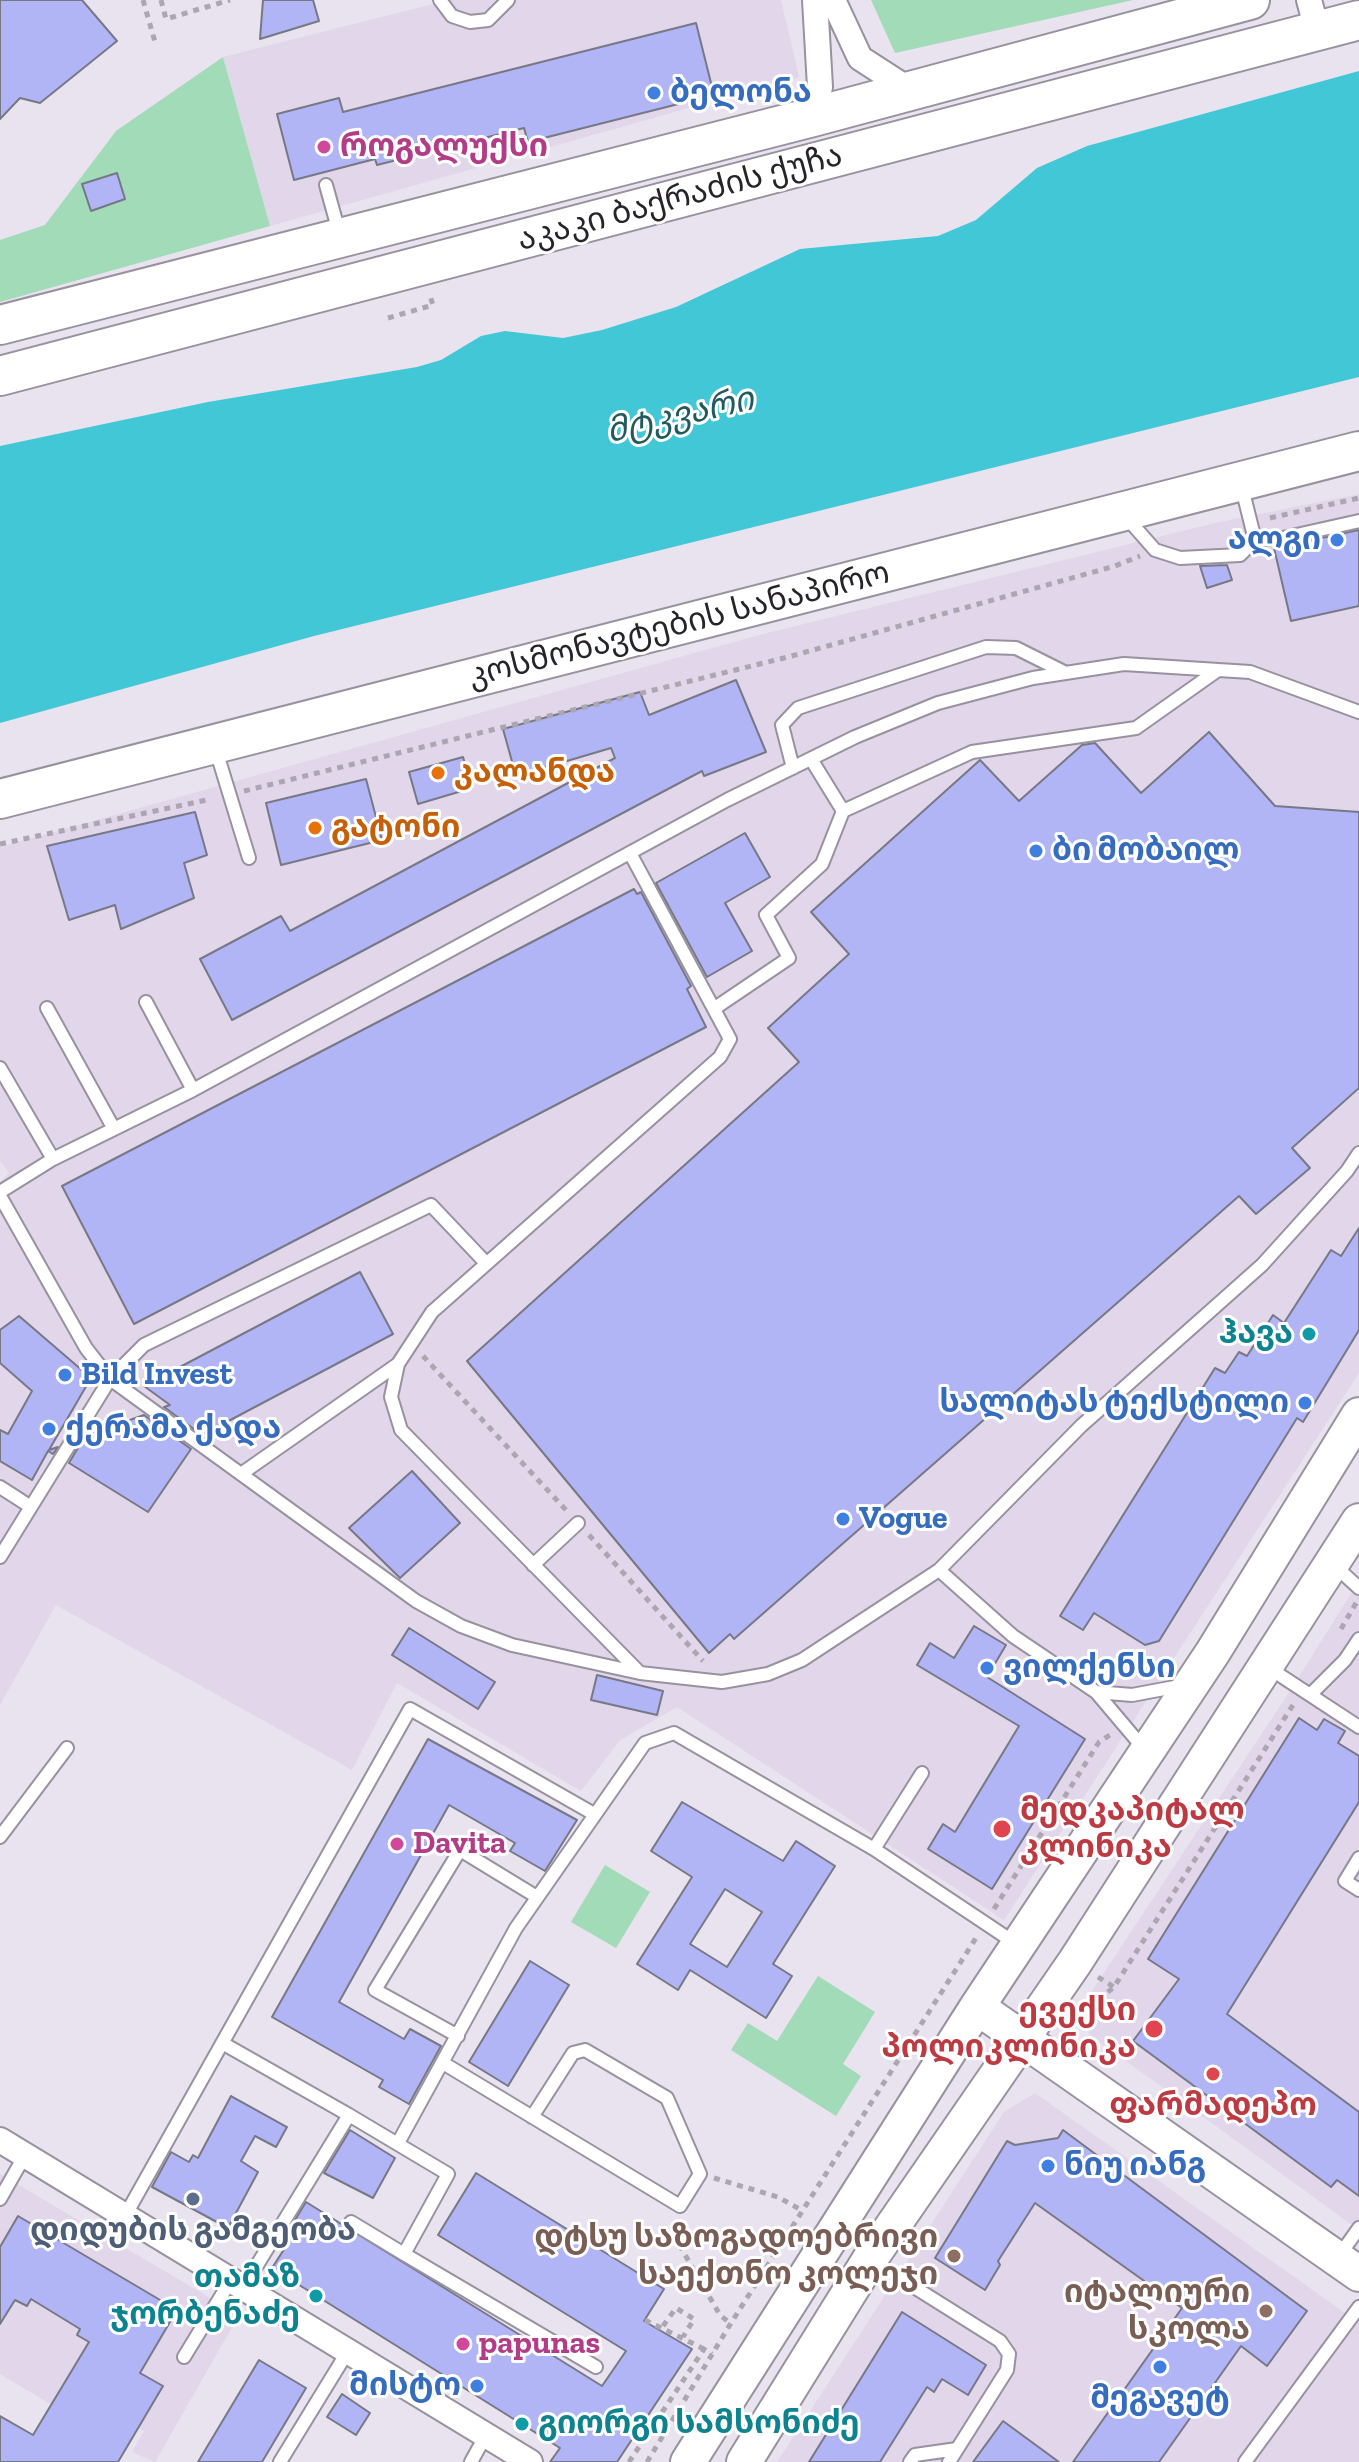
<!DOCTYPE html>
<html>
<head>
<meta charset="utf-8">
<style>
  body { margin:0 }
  canvas { display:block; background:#e9e2ef }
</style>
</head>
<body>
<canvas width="1359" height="2462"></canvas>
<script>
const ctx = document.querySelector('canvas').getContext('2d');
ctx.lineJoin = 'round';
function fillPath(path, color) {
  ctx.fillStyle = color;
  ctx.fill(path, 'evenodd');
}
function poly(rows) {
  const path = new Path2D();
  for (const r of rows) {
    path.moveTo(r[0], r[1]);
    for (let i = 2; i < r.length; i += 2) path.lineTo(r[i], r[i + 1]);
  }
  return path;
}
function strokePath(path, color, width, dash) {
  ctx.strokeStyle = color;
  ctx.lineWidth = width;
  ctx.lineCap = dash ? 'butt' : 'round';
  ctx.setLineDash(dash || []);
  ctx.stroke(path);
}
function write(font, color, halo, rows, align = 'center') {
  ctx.font = font + ' "Zilla Slab","Noto Sans Georgian",serif';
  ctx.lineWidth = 6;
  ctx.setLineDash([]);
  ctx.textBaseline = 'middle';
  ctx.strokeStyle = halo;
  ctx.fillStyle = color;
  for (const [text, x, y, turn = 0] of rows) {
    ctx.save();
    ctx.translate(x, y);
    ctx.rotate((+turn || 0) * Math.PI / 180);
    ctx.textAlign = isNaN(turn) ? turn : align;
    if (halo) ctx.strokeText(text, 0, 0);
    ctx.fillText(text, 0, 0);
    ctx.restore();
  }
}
fillPath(poly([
  [449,0,781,0,799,77,270,226,223,57],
  [1359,494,1359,1373,1004,1920,677,1707,620,1740,581,1791,397,1683,352,1770,56,1605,0,1705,0,1182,9,1173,0,1161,0,847,759,635,1215,523],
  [1359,1581,1359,2230,1089,2034,1088,1997,1288,1694],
  [1035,2093,1359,2323,1359,2462,777,2462,1004,2112],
  [0,2174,239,2315,155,2462,132,2452,144,2431,108,2409,94,2430,0,2374]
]), '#e1d6ea');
fillPath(poly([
  [871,0,1133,0,895,53],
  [223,57,270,226,0,302,0,240,45,225,116,131],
  [605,1865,650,1892,616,1948,571,1922],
  [818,1976,875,2012,843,2064,861,2076,836,2116,731,2050,748,2023,777,2041]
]), '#a1dbb7');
fillPath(poly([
  [1359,71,1359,377,314,636,0,723,0,446,208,402,417,367,441,360,481,336,505,331,563,338,602,330,676,307,800,249,938,236,976,220,1037,168,1087,146]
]), '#41c7d5');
const building = poly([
  [0,0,82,0,117,41,40,103,20,98,0,119,0,0],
  [263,0,313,0,319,21,260,39,263,0],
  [696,23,714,95,528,142,524,128,377,165,375,159,294,180,277,114,339,98,343,112,696,23],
  [117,173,125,199,91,211,82,184,117,173],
  [1359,530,1359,606,1291,621,1274,548,1359,530],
  [1227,565,1232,580,1207,588,1200,566,1227,565],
  [736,680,766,752,704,776,702,771,232,1020,200,959,281,916,290,931,615,758,611,748,516,776,503,729,640,692,649,715,736,680],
  [1209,732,1275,806,1359,812,1359,1088,1292,1148,1310,1168,1256,1214,1239,1196,734,1639,730,1634,709,1653,467,1361,799,1062,768,1028,849,954,811,912,980,760,1019,801,1082,745,1095,743,1141,793,1209,732],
  [463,757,472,788,418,804,409,772,463,757],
  [366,779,382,840,281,865,266,803,366,779],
  [195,812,207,855,184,863,194,898,121,929,115,905,69,920,47,846,195,812],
  [745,833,770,877,725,903,752,951,707,977,656,883,745,833],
  [634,889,637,894,641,892,691,986,687,989,706,1027,134,1324,62,1186,634,889],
  [1359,1228,1359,1330,1303,1422,1297,1418,1159,1641,1145,1645,1094,1613,1083,1630,1060,1616,1215,1368,1225,1373,1239,1352,1247,1356,1273,1315,1284,1323,1331,1250,1341,1256,1359,1228],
  [360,1272,393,1334,202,1435,164,1407,170,1405,144,1386,360,1272],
  [19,1316,91,1378,49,1450,58,1447,53,1454,48,1451,32,1480,0,1461,0,1430,8,1434,32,1391,0,1363,0,1330,19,1316],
  [144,1415,191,1449,148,1512,69,1463,85,1436,144,1415],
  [412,1471,460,1523,400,1578,349,1528,412,1471],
  [974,1626,1006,1645,987,1677,1085,1739,992,1889,928,1849,943,1824,955,1832,1019,1726,917,1665,930,1643,954,1658,974,1626],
  [409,1628,495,1682,478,1709,392,1655,409,1628],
  [597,1675,663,1691,657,1715,591,1700,597,1675],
  [1299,1718,1317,1730,1324,1719,1345,1731,1338,1743,1359,1756,1359,1802,1227,2014,1359,2112,1359,2196,1337,2180,1331,2187,1133,2041,1179,1979,1148,1959,1299,1718],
  [428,1739,577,1820,545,1871,510,1851,515,1843,449,1805,339,2002,404,2039,410,2029,441,2046,409,2104,379,2087,383,2080,272,2017,428,1739],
  [682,1802,783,1861,796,1841,835,1866,773,1964,792,1976,766,2018,690,1970,678,1990,637,1964,692,1877,651,1851,682,1802],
  [725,1889,762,1912,727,1967,690,1944,725,1889],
  [530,1961,569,1985,508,2086,469,2062,530,1961],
  [231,2096,287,2127,276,2147,255,2136,241,2161,258,2172,228,2228,152,2187,171,2152,189,2162,193,2155,198,2158,231,2096],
  [350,2130,395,2158,373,2198,324,2173,350,2130],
  [1063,2130,1307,2311,1267,2366,1241,2346,1159,2462,1073,2462,1182,2308,1035,2203,998,2261,1000,2265,985,2290,935,2258,1007,2141,1015,2145,1058,2138,1063,2130],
  [476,2173,664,2289,644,2321,692,2349,617,2462,550,2462,560,2448,272,2268,301,2223,295,2220,306,2202,602,2386,626,2351,438,2235,476,2173],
  [18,2216,177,2310,140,2373,163,2386,118,2462,0,2462,0,2416,33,2435,89,2342,77,2335,80,2329,31,2299,27,2306,15,2300,0,2324,0,2247,18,2216],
  [902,2312,986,2365,968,2395,942,2379,934,2392,927,2387,880,2462,809,2462,902,2312],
  [259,2360,306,2388,262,2462,198,2462,259,2360],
  [342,2394,370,2413,356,2435,327,2417,342,2394],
  [1003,2421,1059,2462,973,2462,1003,2421]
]);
fillPath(building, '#b1b5f6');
strokePath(building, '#777885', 2);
const service = poly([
  [440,0,452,16,470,22,488,20,508,0],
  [326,185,339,232],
  [1241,484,1255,540,1283,538,1359,521],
  [1126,517,1155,550,1180,558,1240,555,1255,540],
  [215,747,249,858],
  [811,759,843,811,972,752,1136,728,1218,670],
  [793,768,782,725,798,708,986,647,1016,648,1066,673],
  [630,853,730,1039,720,1057,432,1312,398,1364,391,1397,401,1430,640,1673],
  [146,1002,193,1090],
  [47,1008,114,1129],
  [715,1008,789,958,766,915,822,864,843,811],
  [0,1068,53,1159],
  [0,1192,53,1159,193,1090,727,800,855,737,938,703,1033,678,1124,664,1250,672,1359,712],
  [0,1196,86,1348,110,1379,416,1601,461,1626,512,1645,640,1673,722,1682,768,1674,802,1660,939,1570,1013,1636,1096,1692],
  [241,1474,398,1364],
  [0,1487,31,1507],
  [0,1557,110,1379,144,1345,431,1205,485,1262],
  [533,1565,578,1523],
  [1335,1566,1359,1588],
  [939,1570,1081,1426,1262,1265,1347,1171,1359,1153],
  [1269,1668,1359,1727],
  [1311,1694,1345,1660,1359,1639],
  [1145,1750,1096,1692,1132,1695,1180,1686],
  [0,1837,67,1748],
  [874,1849,922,1773],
  [1359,1858,1345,1881,1359,1890],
  [458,2036,375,1990,460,1850,537,1897],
  [224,2044,349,2115],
  [443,2063,680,2206,700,2174,667,2098,585,2050,573,2053,532,2117],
  [398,2143,516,1928,645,1743,674,1733,874,1849,1015,1943],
  [0,2199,25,2155],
  [125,2216,410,1709,594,1814],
  [351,2222,404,2254],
  [1339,2256,1359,2228],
  [871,2260,1000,2341,1009,2354,1007,2370,949,2462],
  [243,2288,349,2115,448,2174,404,2254,596,2367],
  [184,2357,231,2280],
  [280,2462,348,2351],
  [471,2462,486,2435],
  [910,2462,915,2455,957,2449],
  [1245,2462,1359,2307]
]);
const minor = poly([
  [833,0,860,58,911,91],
  [1309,0,1317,30],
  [813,117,820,87,815,0],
  [0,2140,530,2462]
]);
const secondary = poly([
  [977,2007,1359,2274],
  [688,2462,977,2007,1213,1652,1359,1415],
  [744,2462,870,2259,1075,1962,1359,1521]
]);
const primary = poly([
  [0,325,813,117,1250,0],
  [0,376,1359,20],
  [0,799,1359,451]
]);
strokePath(service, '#98919e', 16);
strokePath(minor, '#98919e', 28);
strokePath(secondary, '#98919e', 38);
strokePath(primary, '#98919e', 42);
strokePath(poly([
  [143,0,155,42],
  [161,0,166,19,230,0],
  [388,318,433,305,429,293],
  [1270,518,1359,498],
  [244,791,788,657,1115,566,1140,556],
  [0,844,211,799],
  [423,1356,566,1510],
  [589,1535,703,1661],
  [1341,1629,1356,1603],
  [994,1909,1099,1742,1110,1735],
  [1098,1977,1114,1987],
  [1071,2023,1114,1987,1293,1705],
  [714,2178,778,2197,803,2211],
  [676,2223,673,2234,720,2315,730,2323],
  [645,2320,704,2349],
  [663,2326,676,2308,694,2319,683,2337],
  [629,2462,704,2349,712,2354],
  [647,2462,731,2323,976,1938]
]), '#aba6b0', 5, [6, 6]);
strokePath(service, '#fff', 12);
strokePath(minor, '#fff', 24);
strokePath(secondary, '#fff', 34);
strokePath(primary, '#fff', 38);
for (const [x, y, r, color] of [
  [654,93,8,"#3f7fe0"],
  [324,147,8,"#d1479c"],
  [1337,540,8,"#3f7fe0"],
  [438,773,8,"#e8710a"],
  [315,828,8,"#e8710a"],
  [1036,851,8,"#3f7fe0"],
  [1309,1334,8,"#0f9aa8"],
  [65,1375,8,"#3f7fe0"],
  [1305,1403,8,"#3f7fe0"],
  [49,1429,8,"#3f7fe0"],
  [843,1519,8,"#3f7fe0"],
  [987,1668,8,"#3f7fe0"],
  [1002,1829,10,"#e0444e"],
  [397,1844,8,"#d1479c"],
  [1154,2029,10,"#e0444e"],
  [1213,2074,8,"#e0444e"],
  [1048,2166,8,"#3f7fe0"],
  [193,2199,8,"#5c6f8a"],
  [954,2256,8,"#8d6e63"],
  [316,2296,8,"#0f9aa8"],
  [1266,2311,8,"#8d6e63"],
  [463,2344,8,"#d1479c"],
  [1160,2367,8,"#3f7fe0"],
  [477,2386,8,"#3f7fe0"],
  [522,2424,8,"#0f9aa8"]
]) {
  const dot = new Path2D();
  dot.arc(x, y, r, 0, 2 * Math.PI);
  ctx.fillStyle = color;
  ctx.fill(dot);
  strokePath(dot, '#fff', 3);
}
write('bold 32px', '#366cbe', '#fff', [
  ["ბელონა",670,93],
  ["ალგი",1321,540,"right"],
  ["ბი მობაილ",1052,851],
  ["Bild Invest",81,1375],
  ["სალიტას ტექსტილი",1289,1403,"right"],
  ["ქერამა ქადა",65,1429],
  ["Vogue",859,1519],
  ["ვილქენსი",1003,1668],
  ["ნიუ იანგ",1064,2166],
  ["მისტო",461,2386,"right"],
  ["მეგავეტ",1160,2399,"center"]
], 'left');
write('bold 32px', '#b23c85', '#fff', [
  ["როგალუქსი",340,147],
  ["Davita",413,1844],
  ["papunas",479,2344]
], 'left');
write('32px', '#272429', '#fff', [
  ["აკაკი ბაქრაძის ქუჩა",680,198,-15],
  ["კოსმონავტების სანაპირო",679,625,-14]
]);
write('bold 32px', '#c56008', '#fff', [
  ["კალანდა",454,773],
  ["გატონი",331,828]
], 'left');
write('bold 32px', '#0d838f', '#fff', [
  ["ჰავა",1293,1334],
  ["თამაზ",300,2278],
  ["ჯორბენაძე",300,2315],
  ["გიორგი სამსონიძე",538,2424,"left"]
], 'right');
write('bold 32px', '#be3a42', '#fff', [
  ["მედკაპიტალ",1020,1811],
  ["კლინიკა",1020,1848],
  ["ევექსი",1136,2011,"right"],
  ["პოლიკლინიკა",1136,2048,"right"],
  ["ფარმადეპო",1213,2106,"center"]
], 'left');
write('bold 32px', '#4e5e75', '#fff', [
  ["დიდუბის გამგეობა",193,2231]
]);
write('bold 32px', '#785e54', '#fff', [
  ["დტსუ საზოგადოებრივი",938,2238],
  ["საექთნო კოლეჯი",938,2275],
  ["იტალიური",1250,2293],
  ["სკოლა",1250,2330]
], 'right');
write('italic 34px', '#22595e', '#fff', [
  ["მტკვარი",680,416,-13]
]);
</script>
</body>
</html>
